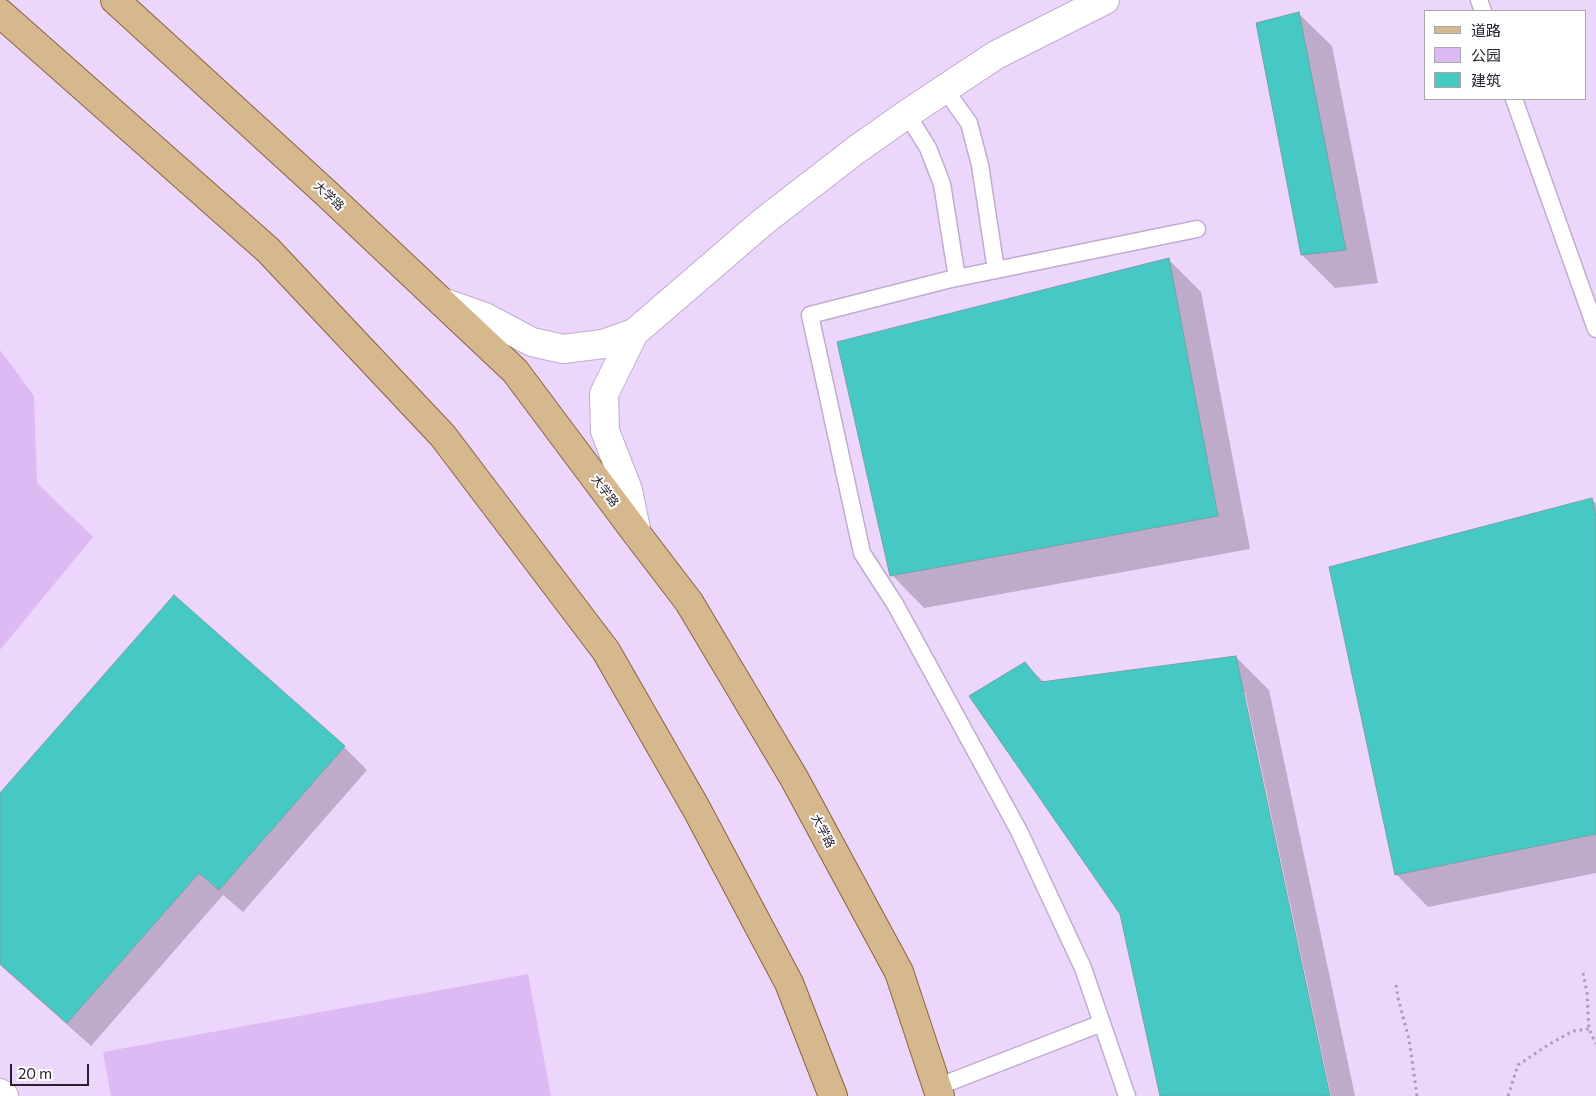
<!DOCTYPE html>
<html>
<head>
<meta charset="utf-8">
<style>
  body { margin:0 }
  #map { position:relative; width:1596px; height:1096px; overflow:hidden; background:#edd6fc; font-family:Commissioner,"Noto Sans SC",sans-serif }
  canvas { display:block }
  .legend { position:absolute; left:1424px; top:10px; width:162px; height:90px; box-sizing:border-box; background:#fff; border:1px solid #aaa6ac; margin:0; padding:6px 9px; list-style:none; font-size:15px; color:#2a212f }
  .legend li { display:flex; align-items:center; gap:10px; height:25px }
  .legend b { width:25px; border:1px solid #aaa6ac }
  .scale { position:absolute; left:10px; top:1064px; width:79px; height:22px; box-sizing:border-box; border:2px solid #2a212f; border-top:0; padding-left:6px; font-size:15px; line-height:18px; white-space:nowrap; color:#2a212f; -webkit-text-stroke:4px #fff; paint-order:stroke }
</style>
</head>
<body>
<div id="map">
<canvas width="1596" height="1096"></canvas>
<ul class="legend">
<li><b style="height:6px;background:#d6b88f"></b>道路</li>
<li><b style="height:14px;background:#ddbaf3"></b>公园</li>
<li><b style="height:14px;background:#46c9c5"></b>建筑</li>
</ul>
<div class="scale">20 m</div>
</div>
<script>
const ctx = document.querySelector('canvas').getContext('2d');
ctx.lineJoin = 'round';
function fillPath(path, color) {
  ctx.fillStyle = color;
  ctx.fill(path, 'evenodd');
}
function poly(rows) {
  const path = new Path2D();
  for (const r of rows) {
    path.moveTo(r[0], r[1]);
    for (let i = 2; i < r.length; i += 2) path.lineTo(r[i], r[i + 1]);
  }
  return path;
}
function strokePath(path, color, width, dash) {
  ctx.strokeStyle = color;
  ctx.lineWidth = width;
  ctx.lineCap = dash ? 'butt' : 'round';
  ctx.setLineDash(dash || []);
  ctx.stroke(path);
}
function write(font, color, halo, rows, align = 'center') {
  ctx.font = font + ' Commissioner,"Noto Sans SC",sans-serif';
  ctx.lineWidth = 4;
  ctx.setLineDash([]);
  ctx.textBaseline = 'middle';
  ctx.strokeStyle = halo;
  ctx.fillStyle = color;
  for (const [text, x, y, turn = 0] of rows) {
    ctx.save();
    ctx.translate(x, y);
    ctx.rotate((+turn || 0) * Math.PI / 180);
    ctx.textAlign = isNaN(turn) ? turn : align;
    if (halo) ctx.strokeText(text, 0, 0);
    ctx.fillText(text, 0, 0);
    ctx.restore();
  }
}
fillPath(poly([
  [0,350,34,396,37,483,93,537,0,650],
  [528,974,551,1096,111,1096,103,1052]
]), '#ddbaf3');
fillPath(poly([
  [1299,14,1332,46,1378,283,1335,288,1302,255],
  [1168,259,1201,292,1250,549,924,608,892,575],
  [1592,499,1596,504,1596,873,1428,907,1396,874],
  [1236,657,1269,690,1355,1096,1331,1096,1245,692,1243,692,1328,1096,1161,1096,1121,913,1025,664,1044,682],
  [344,747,367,770,243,912,223,895,91,1046,0,965,0,795]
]), '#0003');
const building = poly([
  [1299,12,1346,250,1301,255,1256,23,1299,12],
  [1169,258,1218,516,890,576,837,342,1169,258],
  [1592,498,1596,517,1596,834,1395,875,1329,567,1592,498],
  [174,595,345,746,219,890,199,873,67,1023,0,964,0,793,174,595],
  [1236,656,1330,1096,1160,1096,1120,914,969,696,1025,662,1041,682,1236,656]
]);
fillPath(building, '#46c9c5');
strokePath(building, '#6fa5a2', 1);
const service = poly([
  [1479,0,1483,11],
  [944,88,969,123,980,165,996,270],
  [1514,99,1596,329],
  [907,114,928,148,942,184,957,278],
  [937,1087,1102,1023],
  [1127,1096,1083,968,1019,831,895,604,862,553,810,315,947,280,1197,229]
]);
const minor = poly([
  [442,302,485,317,532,342,563,349,603,344,634,333,764,221,856,150,907,114,996,55,1105,0],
  [634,333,604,394,605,431,628,490,637,534],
  [0,1093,4,1096]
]);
const primary = poly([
  [115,0,325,192,515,371,637,534,689,602,794,778,899,972,940,1096],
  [0,13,268,250,443,436,606,651,696,808,789,983,833,1096]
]);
strokePath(service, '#c1abcf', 19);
strokePath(minor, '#c1abcf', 30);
strokePath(primary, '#88643d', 30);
strokePath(poly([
  [1583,973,1587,993,1589,1029,1596,1044],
  [1396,985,1398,998,1409,1039,1417,1096],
  [1508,1096,1518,1065,1548,1045,1573,1031,1589,1029]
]), '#ac9ab8', 3, [2.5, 4]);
strokePath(service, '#fff', 16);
strokePath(minor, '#fff', 28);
strokePath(primary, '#d6b88f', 28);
write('12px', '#2a212f', '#fff', [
  ["大学路",329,196,43],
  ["大学路",605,491,53],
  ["大学路",823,831,62]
]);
</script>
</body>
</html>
